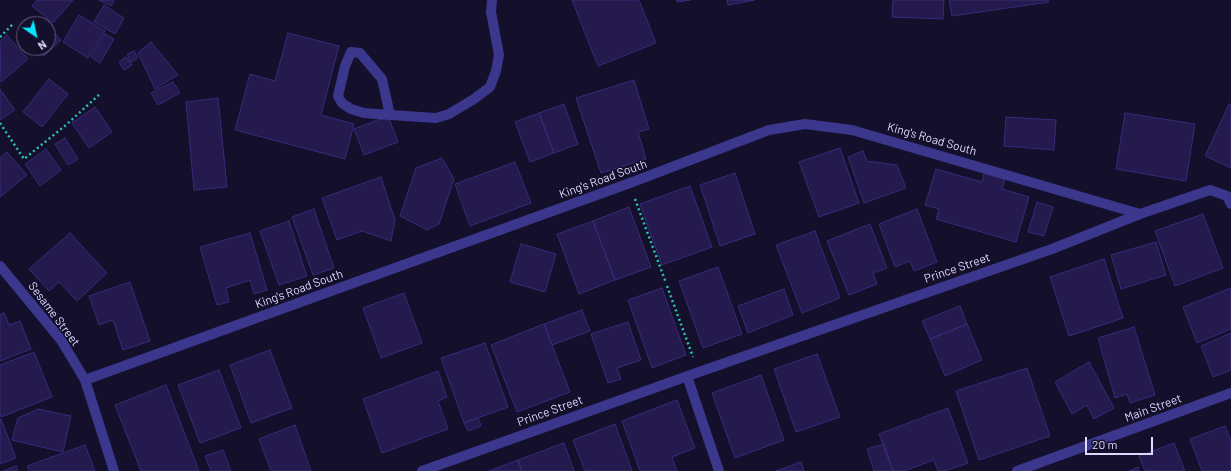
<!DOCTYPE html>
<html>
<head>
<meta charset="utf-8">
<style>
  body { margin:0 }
  #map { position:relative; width:1231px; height:471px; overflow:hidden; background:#140f2b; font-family:Barlow,sans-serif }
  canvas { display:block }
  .north { position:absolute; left:16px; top:16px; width:40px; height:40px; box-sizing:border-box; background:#140f2b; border:1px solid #646080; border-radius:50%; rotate:146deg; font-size:11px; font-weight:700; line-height:16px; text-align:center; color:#ddd9ff }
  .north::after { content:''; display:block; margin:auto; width:14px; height:18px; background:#05e8ff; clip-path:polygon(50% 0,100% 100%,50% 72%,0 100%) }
  .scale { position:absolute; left:1085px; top:437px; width:68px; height:18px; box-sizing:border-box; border:2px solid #ddd9ff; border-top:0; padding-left:5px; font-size:12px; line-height:14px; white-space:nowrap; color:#ddd9ff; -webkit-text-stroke:3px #140f2b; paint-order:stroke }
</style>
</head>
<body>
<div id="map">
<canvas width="1231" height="471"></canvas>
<div class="north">N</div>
<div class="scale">20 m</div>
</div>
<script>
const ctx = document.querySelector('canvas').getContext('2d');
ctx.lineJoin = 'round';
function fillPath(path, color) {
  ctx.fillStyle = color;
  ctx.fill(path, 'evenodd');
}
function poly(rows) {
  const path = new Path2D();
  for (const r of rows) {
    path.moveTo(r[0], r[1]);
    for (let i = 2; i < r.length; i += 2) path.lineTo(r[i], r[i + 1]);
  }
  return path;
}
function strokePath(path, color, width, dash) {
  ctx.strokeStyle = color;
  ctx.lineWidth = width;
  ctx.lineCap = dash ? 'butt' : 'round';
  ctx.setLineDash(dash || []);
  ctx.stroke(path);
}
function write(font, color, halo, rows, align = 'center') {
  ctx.font = font + ' Barlow,sans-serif';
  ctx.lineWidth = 3;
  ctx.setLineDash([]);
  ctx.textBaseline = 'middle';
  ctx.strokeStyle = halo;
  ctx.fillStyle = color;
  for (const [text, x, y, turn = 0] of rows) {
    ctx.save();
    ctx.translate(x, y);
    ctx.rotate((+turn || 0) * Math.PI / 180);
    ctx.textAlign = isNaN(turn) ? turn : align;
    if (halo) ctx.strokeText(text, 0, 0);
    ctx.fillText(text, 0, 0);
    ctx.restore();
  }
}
const building = poly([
  [37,0,73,0,53,23,32,6,37,0],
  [99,0,114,0,111,6,99,0],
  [572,0,639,0,656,43,598,66,572,0],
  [677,0,691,0,677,2,677,0],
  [727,0,755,0,728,5,727,0],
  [893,0,944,0,943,19,892,17,893,0],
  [949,0,1048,0,1049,2,952,16,949,0],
  [104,5,124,18,115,34,94,22,104,5],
  [79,15,105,31,88,58,63,42,79,15],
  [48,27,61,40,44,56,37,48,48,48,48,27],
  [288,33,339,46,321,115,354,124,345,159,235,130,250,74,275,81,288,33],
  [105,34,114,39,100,63,91,57,105,34],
  [7,35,28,59,1,82,0,41,7,35],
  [151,42,178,75,155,89,138,53,151,42],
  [134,51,138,58,131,62,127,54,134,51],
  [126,57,132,65,124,70,119,62,126,57],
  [49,79,68,94,42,127,23,112,49,79],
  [634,80,649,129,638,132,646,159,601,173,576,98,634,80],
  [173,82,180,93,158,105,151,93,173,82],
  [0,89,15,110,0,120,0,89],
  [218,98,227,187,194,190,186,102,218,98],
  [564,104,578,144,554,153,539,113,564,104],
  [1229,104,1231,105,1231,168,1205,156,1229,104],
  [95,107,112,132,89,148,72,123,95,107],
  [539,113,554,153,530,162,515,122,539,113],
  [1125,113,1195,124,1186,181,1116,169,1125,113],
  [388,116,398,142,364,155,354,129,388,116],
  [1006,117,1056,120,1054,150,1004,146,1006,117],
  [65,138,78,159,68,165,55,144,65,138],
  [840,148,859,203,819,217,799,162,840,148],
  [46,149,61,170,40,186,25,164,46,149],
  [863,151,867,161,897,165,906,188,864,203,848,157,863,151],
  [7,152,27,175,0,197,0,158,7,152],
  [442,158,454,179,439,224,427,230,400,216,416,168,442,158],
  [515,162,531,203,470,226,455,184,515,162],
  [936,169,982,182,985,170,1006,175,1002,189,1029,197,1016,242,936,219,939,209,925,205,936,169],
  [735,173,755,234,720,246,700,185,735,173],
  [381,177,395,220,391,241,362,231,337,240,322,198,381,177],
  [690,186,712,247,662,265,640,204,690,186],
  [1037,202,1053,207,1044,236,1028,232,1037,202],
  [629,207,651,267,615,280,593,221,629,207],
  [314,209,334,268,313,275,292,217,314,209],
  [917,209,937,262,914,271,910,261,895,267,879,224,917,209],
  [1203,214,1223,268,1175,286,1155,231,1203,214],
  [289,221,307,276,279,285,260,231,289,221],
  [593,221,615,280,579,294,557,234,593,221],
  [870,224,887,268,873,273,877,284,849,295,827,241,870,224],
  [815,231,840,298,802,313,776,245,815,231],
  [70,233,107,273,77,301,59,282,49,291,29,269,70,233],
  [250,233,267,290,254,294,250,280,226,288,229,302,217,305,200,247,250,233],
  [1156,242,1166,275,1121,289,1111,255,1156,242],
  [521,244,556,254,545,292,510,282,521,244],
  [1104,259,1123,318,1069,336,1050,277,1104,259],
  [718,267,742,334,703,348,679,281,718,267],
  [130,282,150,341,123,350,113,320,99,325,89,296,130,282],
  [662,288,686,355,652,368,628,300,662,288],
  [1231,288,1231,329,1197,343,1183,307,1231,288],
  [784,289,793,315,748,333,738,306,784,289],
  [404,293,422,343,381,358,363,308,404,293],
  [960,306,967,324,930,339,922,321,960,306],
  [582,310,590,331,552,345,544,324,582,310],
  [4,313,9,325,20,321,31,349,0,361,0,315,4,313],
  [628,322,641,360,617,368,621,379,608,383,591,334,628,322],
  [544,324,570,392,517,412,491,345,544,324],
  [967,324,982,360,945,376,930,339,967,324],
  [1134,327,1155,395,1130,403,1127,394,1115,398,1098,338,1134,327],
  [1231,333,1231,370,1213,377,1201,346,1231,333],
  [485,343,508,407,464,423,441,358,485,343],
  [270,350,292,408,251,423,230,365,270,350],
  [34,352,52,397,1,417,0,414,0,365,34,352],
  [817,354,840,417,796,432,774,369,817,354],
  [1089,362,1114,408,1094,419,1087,405,1072,414,1055,382,1089,362],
  [1027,368,1050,436,979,460,956,391,1027,368],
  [219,370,241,428,200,443,178,385,219,370],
  [438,371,447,397,438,401,448,429,382,453,363,399,438,371],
  [761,375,784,440,735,458,712,393,761,375],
  [166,385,199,471,141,471,115,405,166,385],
  [677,400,695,448,672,457,677,471,640,471,622,421,677,400],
  [948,408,968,463,945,471,938,471,934,460,904,471,893,471,879,434,948,408],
  [38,409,71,416,63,452,12,440,18,418,38,409],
  [478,418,481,426,468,431,464,423,478,418],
  [0,419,1,419,16,458,0,464,0,419],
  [615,424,632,471,585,471,573,440,615,424],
  [295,425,311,471,271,471,259,439,295,425],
  [1225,426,1231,441,1231,471,1202,471,1190,439,1225,426],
  [564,443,574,471,522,471,518,460,564,443],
  [1174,443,1185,471,1145,471,1139,456,1174,443],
  [884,444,893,471,874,471,867,449,884,444],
  [85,445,95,471,29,471,27,466,85,445],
  [223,450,231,471,211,471,205,456,223,450],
  [518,460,522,471,489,471,518,460],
  [801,462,804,471,776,471,801,462],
  [16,466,18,471,3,471,16,466],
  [1138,467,1139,471,1129,471,1138,467]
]);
fillPath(building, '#241a4d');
strokePath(building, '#392a7b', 1);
strokePath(poly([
  [0,37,13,24],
  [0,123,24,159,66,125,101,93],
  [635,199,666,283],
  [667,286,693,357]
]), '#28c4b9', 2.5, [2, 3]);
strokePath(poly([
  [390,115,382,79,360,53,351,52,345,66,338,96,342,103,351,109,364,113,390,115,436,118,449,114,474,99,490,87,496,71,499,55,491,12,492,0]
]), '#3a378d', 10);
strokePath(poly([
  [0,266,61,340,85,380,114,471],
  [687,376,719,471],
  [85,380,630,183,769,130,805,124,852,130,1140,214],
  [422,471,699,372,1052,249,1140,214,1210,190,1227,196,1231,204],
  [1017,471,1231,393]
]), '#3a378d', 10);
write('12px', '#ddd9ff', '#140f2b', [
  ["King's Road South",932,139,16],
  ["King's Road South",603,179,-20],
  ["Prince Street",957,268,-19],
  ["King's Road South",299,289,-20],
  ["Sesame Street",54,314,53],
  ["Main Street",1153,408,-20],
  ["Prince Street",550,411,-20]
]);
</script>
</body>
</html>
